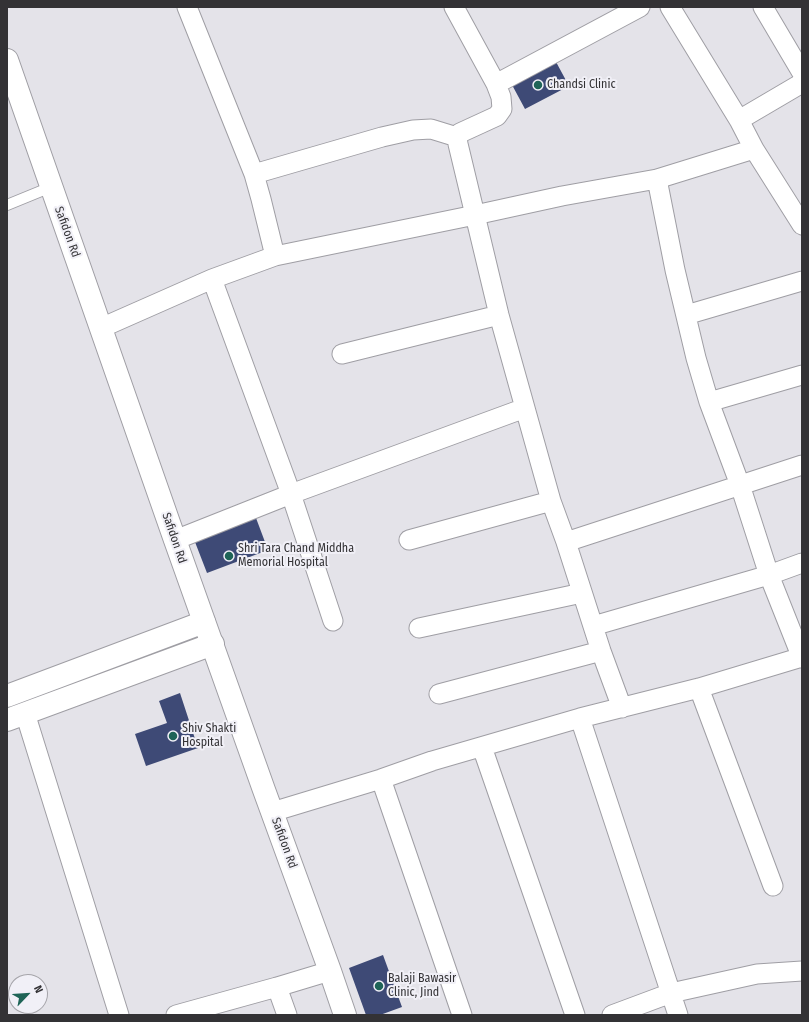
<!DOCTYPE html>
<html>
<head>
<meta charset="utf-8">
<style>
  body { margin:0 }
  #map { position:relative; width:809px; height:1022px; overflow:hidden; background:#e4e3e9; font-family:"Fira Sans Condensed",sans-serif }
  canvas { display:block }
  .frame { position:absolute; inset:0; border:8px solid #333235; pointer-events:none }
  .north { position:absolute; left:8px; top:974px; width:40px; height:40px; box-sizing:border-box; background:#f1f0f7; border:1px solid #a5a4a9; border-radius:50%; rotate:65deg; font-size:11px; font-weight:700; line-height:16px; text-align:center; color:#333235 }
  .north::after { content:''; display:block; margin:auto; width:14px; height:18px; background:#1f6457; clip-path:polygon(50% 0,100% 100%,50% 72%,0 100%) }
</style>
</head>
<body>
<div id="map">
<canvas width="809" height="1022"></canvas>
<div class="frame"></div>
<div class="north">N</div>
</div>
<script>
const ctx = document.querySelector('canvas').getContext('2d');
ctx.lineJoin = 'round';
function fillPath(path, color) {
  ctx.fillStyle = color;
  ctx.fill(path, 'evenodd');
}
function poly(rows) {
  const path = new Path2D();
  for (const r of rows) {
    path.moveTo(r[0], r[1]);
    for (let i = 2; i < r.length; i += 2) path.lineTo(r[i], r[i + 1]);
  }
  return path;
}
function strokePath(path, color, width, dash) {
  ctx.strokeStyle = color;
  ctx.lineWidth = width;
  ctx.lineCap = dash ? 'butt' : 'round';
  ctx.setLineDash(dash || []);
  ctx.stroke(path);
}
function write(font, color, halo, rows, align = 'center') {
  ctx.font = font + ' "Fira Sans Condensed",sans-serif';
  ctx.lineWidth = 4;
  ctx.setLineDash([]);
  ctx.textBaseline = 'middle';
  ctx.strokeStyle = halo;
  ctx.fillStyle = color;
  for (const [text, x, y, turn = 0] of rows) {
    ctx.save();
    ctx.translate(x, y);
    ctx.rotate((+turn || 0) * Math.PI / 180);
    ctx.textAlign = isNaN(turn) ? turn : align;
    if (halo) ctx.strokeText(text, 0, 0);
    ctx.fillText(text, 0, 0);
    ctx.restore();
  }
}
fillPath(poly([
  [555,60,569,86,525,109,511,83],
  [256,518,268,550,207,573,195,542],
  [180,693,198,748,146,766,135,734,167,723,159,701],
  [383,955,402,1007,380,1015,366,1015,349,968]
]), '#3e4a76');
const service = poly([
  [7,205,51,187]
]);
const minor = poly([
  [187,7,254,174,261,199,275,256],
  [454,7,496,84,501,97,502,109,497,116,460,133,457,137,458,144,499,315,551,501,566,542,601,651,622,708],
  [670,7,739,120,754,149,802,225],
  [763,7,802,73],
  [496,84,640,7],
  [739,120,802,83],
  [254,174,382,137,413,130,431,129,457,137],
  [657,179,675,270,696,358,709,402,740,485,769,575,802,658],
  [212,279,291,494,333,621],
  [686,315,802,281],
  [101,328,212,279,275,256,475,215,562,196,657,179,754,149],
  [342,354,499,315],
  [709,402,802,375],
  [175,540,291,494,525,408],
  [409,540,551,501],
  [566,542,802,465],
  [593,626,769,575,802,563],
  [419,628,582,593],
  [699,688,773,886],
  [439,694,601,651],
  [25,713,119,1015],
  [580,718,678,1015],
  [482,747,575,1015],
  [381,779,462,1015],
  [272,812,381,779,432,761,580,718,699,688,802,657],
  [277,987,287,1015],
  [176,1015,277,987,330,971],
  [612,1015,671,993,757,974,802,971]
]);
const tertiary = poly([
  [7,696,204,622],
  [7,720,213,644]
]);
const secondary = poly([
  [7,60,175,540,264,790,330,971,345,1015]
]);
strokePath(service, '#9f9ea4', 12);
strokePath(minor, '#9f9ea4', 21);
strokePath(tertiary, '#9f9ea4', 24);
strokePath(secondary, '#9f9ea4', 24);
strokePath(service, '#fff', 10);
strokePath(minor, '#fff', 19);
strokePath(tertiary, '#fff', 22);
strokePath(secondary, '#fff', 22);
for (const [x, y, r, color] of [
  [538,85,5,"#1f6457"],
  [229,556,5,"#1f6457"],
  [173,736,5,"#1f6457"],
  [379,986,5,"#1f6457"]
]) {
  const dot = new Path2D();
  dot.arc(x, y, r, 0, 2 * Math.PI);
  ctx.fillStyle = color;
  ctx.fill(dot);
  strokePath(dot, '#f1f0f7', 1.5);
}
write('12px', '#333235', '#f1f0f7', [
  ["Chandsi Clinic",547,85],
  ["Shri Tara Chand Middha",238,549],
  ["Memorial Hospital",238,563],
  ["Shiv Shakti",182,729],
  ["Hospital",182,743],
  ["Balaji Bawasir",388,979],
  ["Clinic, Jind",388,993]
], 'left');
write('12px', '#333235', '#f1f0f7', [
  ["Safidon Rd",67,232,70],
  ["Safidon Rd",174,538,71],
  ["Safidon Rd",284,843,70]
]);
</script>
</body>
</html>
